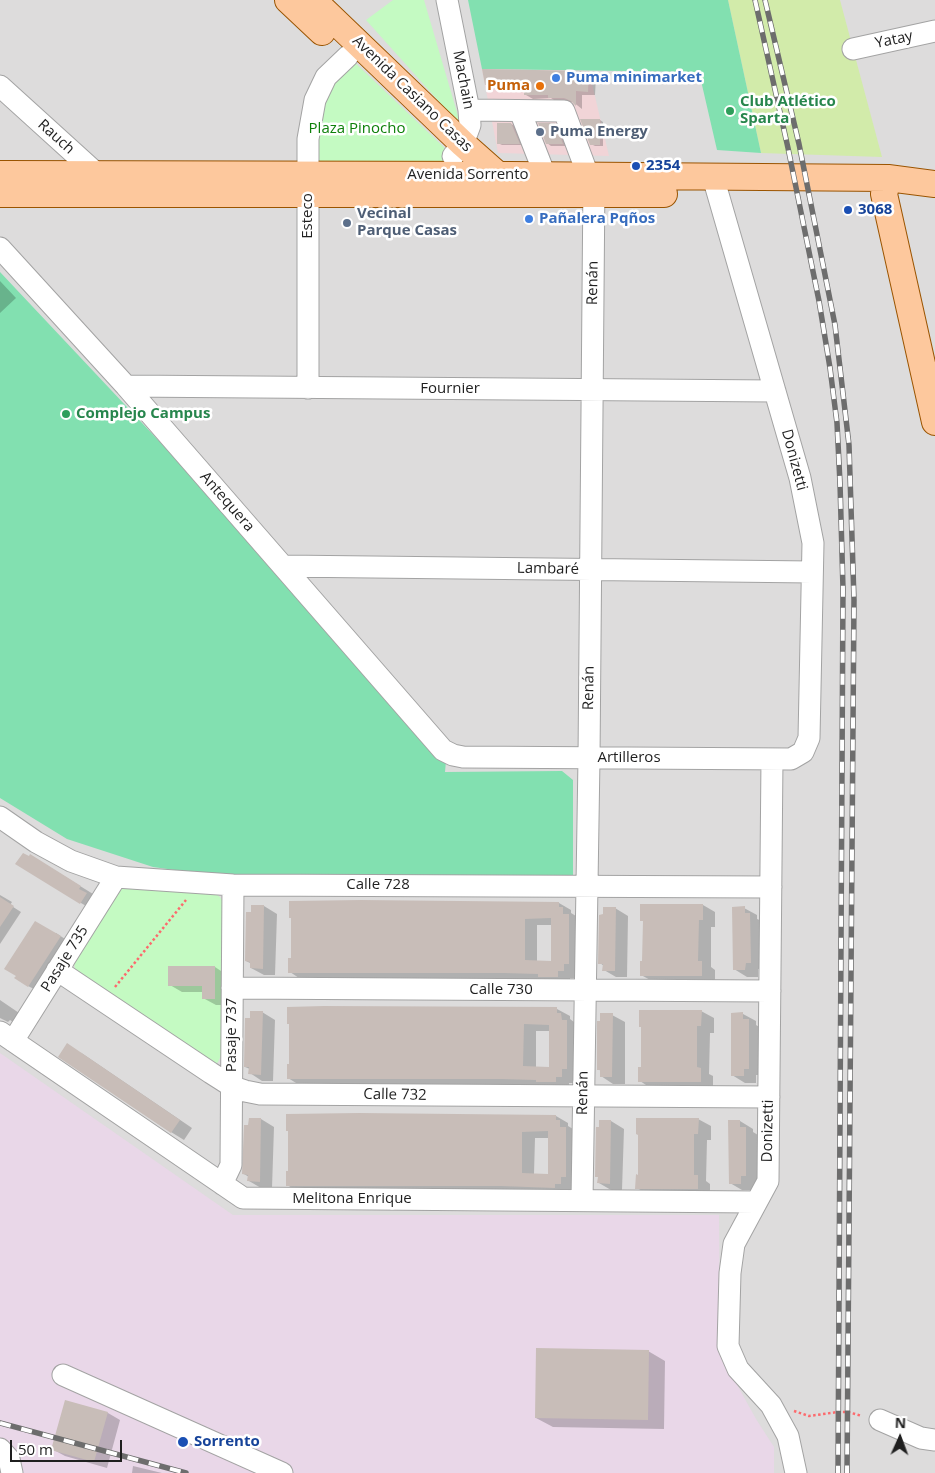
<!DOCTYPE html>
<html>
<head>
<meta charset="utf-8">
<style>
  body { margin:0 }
  #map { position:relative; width:935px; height:1473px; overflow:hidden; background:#f0ebe5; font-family:"Open Sans",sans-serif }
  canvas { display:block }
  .north { position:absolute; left:875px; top:1413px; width:50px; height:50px; -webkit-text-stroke:4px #fff; paint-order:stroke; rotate:2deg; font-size:14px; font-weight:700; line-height:20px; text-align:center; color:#1f1f1f }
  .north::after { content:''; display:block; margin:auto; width:18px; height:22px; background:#1f1f1f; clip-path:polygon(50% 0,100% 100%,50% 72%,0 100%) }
  .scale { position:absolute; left:10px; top:1440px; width:112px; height:22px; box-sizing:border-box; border:2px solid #1f1f1f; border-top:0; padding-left:6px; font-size:15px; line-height:18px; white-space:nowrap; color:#1f1f1f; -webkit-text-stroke:4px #fff; paint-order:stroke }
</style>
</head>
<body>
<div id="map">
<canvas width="935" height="1473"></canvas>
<div class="north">N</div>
<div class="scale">50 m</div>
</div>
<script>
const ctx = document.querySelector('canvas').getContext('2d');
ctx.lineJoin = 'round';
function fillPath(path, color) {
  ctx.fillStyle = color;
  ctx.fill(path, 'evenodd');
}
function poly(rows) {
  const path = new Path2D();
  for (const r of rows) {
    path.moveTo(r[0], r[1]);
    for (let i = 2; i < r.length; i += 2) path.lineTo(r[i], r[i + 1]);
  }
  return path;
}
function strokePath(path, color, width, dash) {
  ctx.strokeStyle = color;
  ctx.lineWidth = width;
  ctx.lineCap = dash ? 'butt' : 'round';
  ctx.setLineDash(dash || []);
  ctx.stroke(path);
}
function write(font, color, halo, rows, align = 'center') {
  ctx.font = font + ' "Open Sans",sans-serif';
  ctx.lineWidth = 5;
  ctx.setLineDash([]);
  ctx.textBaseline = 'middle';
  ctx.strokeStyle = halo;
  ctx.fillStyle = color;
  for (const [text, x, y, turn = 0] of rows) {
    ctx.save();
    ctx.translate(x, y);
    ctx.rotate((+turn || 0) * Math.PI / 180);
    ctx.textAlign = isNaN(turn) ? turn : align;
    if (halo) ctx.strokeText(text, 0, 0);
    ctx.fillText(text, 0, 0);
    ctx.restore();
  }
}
fillPath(poly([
  [0,0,935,0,935,1473,0,1473]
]), '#dddcdc');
fillPath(poly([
  [482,69,589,71,609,156,498,153]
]), '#f1d4d7');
fillPath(poly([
  [0,1053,233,1215,719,1215,720,1354,756,1419,774,1447,774,1473,21,1473,0,1439]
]), '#e9d7e8');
fillPath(poly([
  [728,0,840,0,882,157,761,153]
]), '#d2ebaa');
fillPath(poly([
  [393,0,424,0,461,126,366,20],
  [348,56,473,175,308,175,308,139],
  [125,883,212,891,220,897,227,909,222,1054,218,1062,214,1065,76,975,74,963,76,952]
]), '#c4fac2');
fillPath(poly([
  [468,0,728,0,761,153,717,150,699,72,482,69],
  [0,272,269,558,446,761,445,772,562,771,573,780,573,880,226,877,153,867,67,839,0,798]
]), '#82e0b0');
fillPath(poly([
  [588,72,596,76,595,95,582,95,582,109,573,102,557,102,551,98,533,99,526,95,526,89,494,88,486,84],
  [600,120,603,122,603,146,595,146,591,144],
  [511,124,515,126,522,145,502,145,498,143],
  [555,125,559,127,566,146,551,146,547,143],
  [0,281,16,298,0,313],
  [43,863,93,894,93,910,81,903],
  [0,895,12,902,10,905,21,912,0,944],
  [559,903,571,910,571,913,576,916,576,920,581,923,576,978,570,978,570,983,302,980,290,972,292,960,292,919,290,917],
  [537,925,552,925,552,962,537,961],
  [703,905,715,912,715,927,711,927,711,967,715,970,715,982,654,982,641,975,643,962],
  [264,906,277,914,275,975,264,975,251,968,252,964,246,961],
  [615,908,628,916,627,977,616,977,604,970,604,966,600,963],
  [744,908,757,915,757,919,762,921,763,969,758,969,758,977,747,977,734,969],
  [56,933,68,941,36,990,28,986,17,975],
  [215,967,227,975,227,1005,216,1005,203,998,203,992,182,992,170,985],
  [0,1000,22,1015,16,1024,10,1020,8,1022,0,1018],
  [557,1009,570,1016,570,1019,574,1022,574,1025,579,1028,575,1083,569,1083,569,1089,301,1086,288,1078],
  [536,1031,550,1031,551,1068,536,1067],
  [701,1011,714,1018,714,1033,710,1033,709,1074,713,1076,713,1088,652,1089,640,1081],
  [262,1012,275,1020,273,1081,262,1081,250,1073,250,1069,245,1067,251,1019],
  [732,1014,743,1014,756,1021,756,1025,761,1028,761,1075,756,1075,756,1083,745,1083,732,1075],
  [612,1015,625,1022,625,1084,613,1084,601,1076,601,1071,598,1069],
  [80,1052,192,1128,184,1140,171,1132],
  [556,1116,568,1123,568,1126,573,1129,574,1190,299,1192,287,1185],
  [535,1138,549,1138,550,1175,534,1174],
  [250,1119,261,1119,274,1127,272,1188,261,1188,249,1181,249,1177,244,1174],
  [698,1119,711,1126,711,1140,707,1140,706,1181,710,1184,710,1196,649,1195,637,1188,639,1176,639,1135],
  [600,1121,611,1121,624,1129,622,1190,611,1190,599,1183],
  [729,1121,740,1121,753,1129,753,1132,758,1135,759,1183,754,1183,753,1190,742,1190,730,1183],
  [648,1351,665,1361,664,1429,553,1427,536,1418],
  [66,1401,108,1413,120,1420,107,1468,65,1456,52,1449],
  [133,1466,162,1473,132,1473]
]), '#0003');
fillPath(poly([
  [482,69,589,71,588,92,576,91,576,106,571,101,564,98,548,98,548,95,524,95,524,85,485,85],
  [580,119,600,119,600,145,590,145],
  [497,123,511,123,520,144,497,144],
  [538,123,555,123,563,144,546,144],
  [23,853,29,856,30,854,81,886,79,889,87,893,80,904,15,864],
  [0,897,14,906,0,927],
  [361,900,559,902,559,907,563,907,563,914,569,914,569,964,564,964,564,971,558,971,558,977,538,977,538,974,504,973,288,973,288,958,291,958,291,918,289,918,289,901],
  [551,918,551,961,525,960,525,919],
  [640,904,703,904,703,920,699,920,698,961,702,961,702,976,640,976,640,961,642,961,643,921,640,921],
  [251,905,264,905,263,969,250,968,250,962,245,961,246,912,251,912],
  [745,906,745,913,750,913,751,963,746,963,745,970,733,970,732,907],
  [603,907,616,907,615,971,602,971,603,964,598,964,599,915,603,914],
  [35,921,61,936,28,987,14,978,16,976,4,969],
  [168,966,215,966,215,999,202,999,202,986,168,986],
  [324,1006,557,1007,557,1013,561,1013,562,1020,567,1020,567,1069,562,1069,562,1077,556,1077,556,1082,536,1082,536,1080,502,1079,287,1079,287,1064,289,1064,289,1024,287,1024,287,1007],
  [524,1024,549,1025,549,1067,523,1066],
  [639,1010,702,1010,701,1026,697,1026,697,1067,701,1068,701,1082,638,1082,638,1067,641,1067,641,1027,639,1027],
  [250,1011,263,1011,261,1075,248,1074,249,1067,244,1067,245,1018,250,1018],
  [743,1012,743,1019,749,1019,749,1069,744,1069,744,1076,731,1076,731,1013],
  [600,1013,613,1013,612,1077,600,1077,600,1070,597,1070,597,1021,600,1021],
  [67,1043,180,1120,171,1133,58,1057],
  [359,1113,556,1115,556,1120,560,1120,560,1127,566,1127,566,1177,561,1177,561,1184,555,1184,555,1188,501,1186,286,1186,286,1171,288,1171,288,1131,286,1131,286,1114],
  [548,1131,548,1174,522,1173,522,1132],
  [249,1118,261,1118,260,1182,247,1181,248,1175,242,1174,244,1125,248,1125],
  [636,1118,699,1118,698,1134,694,1134,694,1175,698,1175,698,1189,635,1189,636,1174,638,1175,638,1135,636,1134],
  [599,1120,611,1120,610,1184,597,1183,598,1177,595,1177,596,1127,599,1127],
  [728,1120,740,1120,740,1127,746,1127,746,1176,741,1176,741,1184,729,1184],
  [536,1348,649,1350,648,1420,535,1418],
  [65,1400,108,1412,94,1462,51,1450]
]), '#c8bdb8');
const minor = poly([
  [447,0,469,110,470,125,463,144,453,156],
  [853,49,935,31],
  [0,86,97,174,98,182],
  [469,110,564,111,588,175],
  [520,111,545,175],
  [0,248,126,386,443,750,453,755,463,757,791,759,803,752,809,738,813,543,800,478,713,177],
  [126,386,775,391],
  [308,388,308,139,315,100,326,77,348,56],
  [284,566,812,572],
  [772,759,768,1181,734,1244,730,1273,728,1346,738,1369,771,1405,788,1436,796,1473],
  [0,817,36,842,71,861,116,877,233,885,771,887],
  [57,970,211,1073,233,1087,245,1091,260,1094,769,1097],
  [232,988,770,991],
  [0,1032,243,1198,756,1202],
  [13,1041,116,877],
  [222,1184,231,1165,233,885],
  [582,1200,589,758,594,178],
  [63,1375,282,1473],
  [880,1420,921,1438,935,1440],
  [0,1449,9,1459,12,1473]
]);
const major = poly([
  [288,0,322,32],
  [313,0,463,144,498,175,498,183],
  [0,174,512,175,888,178,935,184],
  [888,178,884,194,935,422],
  [0,194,664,194]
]);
strokePath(minor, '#a3a3a3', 23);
strokePath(major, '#9a5400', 28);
strokePath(poly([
  [115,987,186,900],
  [794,1411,809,1416,838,1412,848,1412,862,1416]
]), '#fc6a6d', 2.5, [2.5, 2.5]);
strokePath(minor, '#fff', 21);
strokePath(major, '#fdc89d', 26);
const rail = poly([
  [755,0,788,148,819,301,830,368,837,423,840,483,843,589,838,1473],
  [765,0,799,144,835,325,849,445,854,600,847,1473],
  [0,1423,186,1473]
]);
strokePath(rail, '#6d6d6d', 5.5);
strokePath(rail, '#fff', 4, [11]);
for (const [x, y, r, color] of [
  [556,78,5,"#3f7fe0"],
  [540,86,5,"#e8710a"],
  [730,111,5,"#2e9e5b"],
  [540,132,5,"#5c6f8a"],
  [636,166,5,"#1a4fb4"],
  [848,210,5,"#1a4fb4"],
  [529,219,5,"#3f7fe0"],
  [347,223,5,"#5c6f8a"],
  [66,414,5,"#2e9e5b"],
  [183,1442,6,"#1a4fb4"]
]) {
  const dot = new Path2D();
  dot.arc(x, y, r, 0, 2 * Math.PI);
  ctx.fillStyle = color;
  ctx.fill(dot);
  strokePath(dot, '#fff', 2);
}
write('15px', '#1f1f1f', '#fff', [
  ["Yatay",894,40,-12],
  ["Machain",463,80,79],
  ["Avenida Casiano Casas",412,94,44],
  ["Rauch",56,137,42],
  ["Avenida Sorrento",468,175],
  ["Esteco",308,216,-90],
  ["Renán",593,283,-89],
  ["Fournier",450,389],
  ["Donizetti",794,460,75],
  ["Antequera",227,502,49],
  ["Lambaré",548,569,1],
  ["Renán",589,688,-89],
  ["Artilleros",629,758],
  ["Calle 728",378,885],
  ["Pasaje 735",65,959,-58],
  ["Calle 730",501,990],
  ["Pasaje 737",232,1035,-90],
  ["Renán",583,1093,-89],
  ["Calle 732",395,1095,1],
  ["Donizetti",768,1131,-89],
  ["Melitona Enrique",352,1199]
]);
write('bold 15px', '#366cbe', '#fff', [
  ["Puma minimarket",566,78],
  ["Pañalera Pqños",539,219]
], 'left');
write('bold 15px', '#c56008', '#fff', [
  ["Puma",530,86]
], 'right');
write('bold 15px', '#27864d', '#fff', [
  ["Club Atlético",740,102],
  ["Sparta",740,119],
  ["Complejo Campus",76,414]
], 'left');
write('15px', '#0e800a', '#fff', [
  ["Plaza Pinocho",357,129]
]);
write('bold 15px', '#4e5e75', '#fff', [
  ["Puma Energy",550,132],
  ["Vecinal",357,214],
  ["Parque Casas",357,231]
], 'left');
write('bold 15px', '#164399', '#fff', [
  ["2354",646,166],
  ["3068",858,210],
  ["Sorrento",194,1442]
], 'left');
</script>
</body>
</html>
